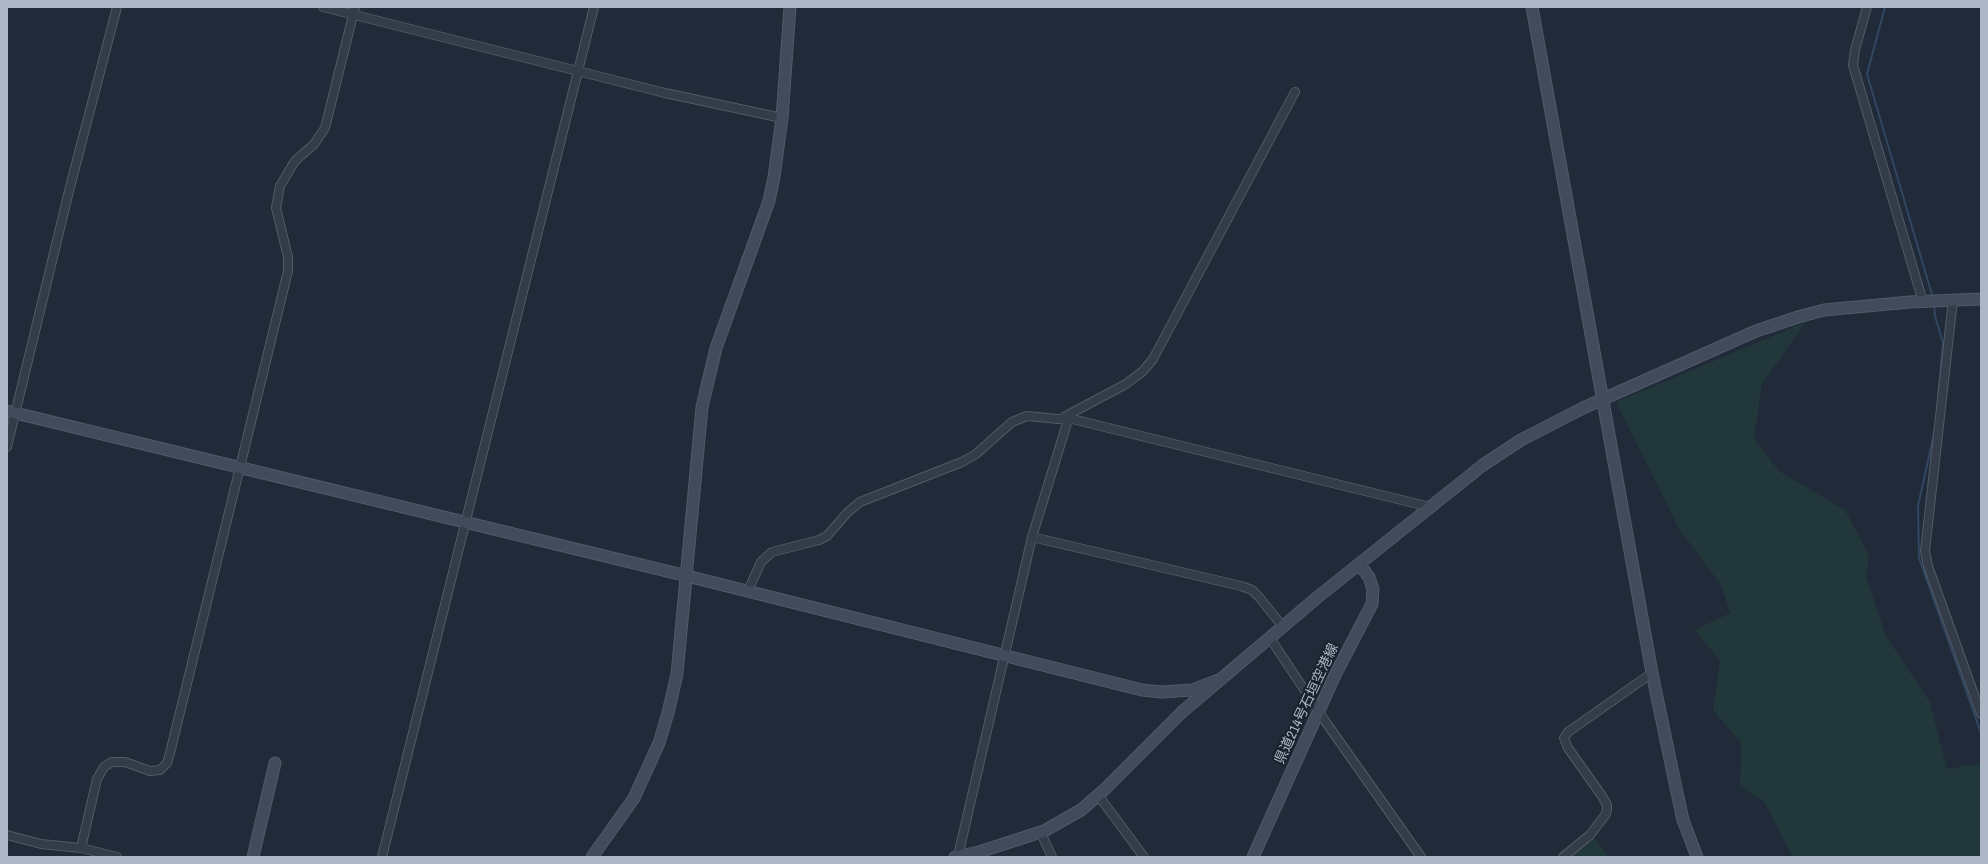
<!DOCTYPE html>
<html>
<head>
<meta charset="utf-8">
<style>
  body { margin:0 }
  #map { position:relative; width:1988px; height:864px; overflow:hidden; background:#202a39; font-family:"Archivo Narrow",sans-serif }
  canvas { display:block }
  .frame { position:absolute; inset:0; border:8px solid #aeb7c6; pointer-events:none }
</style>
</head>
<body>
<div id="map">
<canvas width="1988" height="864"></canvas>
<div class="frame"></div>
</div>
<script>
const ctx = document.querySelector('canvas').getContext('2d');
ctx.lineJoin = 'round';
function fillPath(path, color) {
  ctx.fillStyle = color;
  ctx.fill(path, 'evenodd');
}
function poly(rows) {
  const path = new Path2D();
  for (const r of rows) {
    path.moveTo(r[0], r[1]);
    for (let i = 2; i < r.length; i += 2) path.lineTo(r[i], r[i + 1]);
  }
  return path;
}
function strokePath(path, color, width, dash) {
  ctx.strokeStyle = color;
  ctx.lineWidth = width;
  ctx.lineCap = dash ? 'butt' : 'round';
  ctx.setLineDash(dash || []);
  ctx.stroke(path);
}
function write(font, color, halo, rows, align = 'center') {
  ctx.font = font + ' "Archivo Narrow","Noto Sans JP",sans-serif';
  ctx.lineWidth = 4;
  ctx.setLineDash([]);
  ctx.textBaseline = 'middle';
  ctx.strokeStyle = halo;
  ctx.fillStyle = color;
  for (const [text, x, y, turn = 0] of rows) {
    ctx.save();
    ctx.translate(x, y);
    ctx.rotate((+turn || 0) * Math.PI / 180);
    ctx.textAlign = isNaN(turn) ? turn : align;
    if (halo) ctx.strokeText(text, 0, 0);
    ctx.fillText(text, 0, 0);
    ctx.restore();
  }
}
fillPath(poly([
  [1806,322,1762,384,1754,439,1779,471,1845,510,1869,555,1866,577,1886,636,1930,702,1947,769,1981,763,1981,857,1788,857,1792,855,1765,803,1740,786,1741,743,1713,710,1720,661,1695,630,1730,613,1721,585,1679,529,1616,402],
  [1594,838,1609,857,1570,857]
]), '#22373a');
strokePath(poly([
  [1885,7,1867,74,1933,298],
  [1934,304,1935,316,1943,343,1938,398],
  [1935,429,1918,506,1919,558,1981,733]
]), '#334661', 2);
const street = poly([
  [323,7,665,93,782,118],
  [1867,7,1855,50,1853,65,1923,302],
  [1953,300,1925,551,1928,566,1981,714],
  [1064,417,1126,384,1143,371,1153,359,1295,92],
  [1064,417,1430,507],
  [7,447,70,187,117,7],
  [1032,537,1241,586,1252,590,1259,597,1283,627],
  [748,591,761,562,772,552,819,540,827,536,847,513,860,502,962,462,976,454,1012,422,1027,416,1068,420],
  [1270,638,1325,721,1421,857],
  [1098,795,1144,857],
  [1040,831,1052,857],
  [7,835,41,844,81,848,117,857],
  [81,848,97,779,104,767,112,762,125,762,150,771,160,770,167,763,170,753,288,271,288,257,276,208,280,186,295,161,314,144,325,128,355,7],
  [958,856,1032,537,1068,420],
  [382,857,594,7],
  [1563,857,1590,835,1606,814,1607,809,1607,805,1602,796,1568,748,1564,738,1568,732,1652,673]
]);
const secondary = poly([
  [1532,7,1652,673,1676,788,1683,820,1697,857],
  [7,411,687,576,1142,690,1161,692,1192,690,1221,679],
  [253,857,275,763],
  [592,857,634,798,659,743,668,713,677,674,702,407,716,348,769,201,774,177,782,118,790,7],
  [955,857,979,852,1044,831,1081,810,1104,790,1182,712,1319,596,1483,465,1521,440,1583,408,1756,331,1798,317,1824,310,1910,302,1981,299],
  [1253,857,1335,675,1372,604,1373,589,1369,577,1359,564]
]);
strokePath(street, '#515a67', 10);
strokePath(secondary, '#515a67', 13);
strokePath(street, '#343c49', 8);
strokePath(secondary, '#424b5c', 11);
write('14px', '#aeb7c6', '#19222e', [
  ["県道214号石垣空港線",1307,704,-65]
]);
</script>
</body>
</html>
